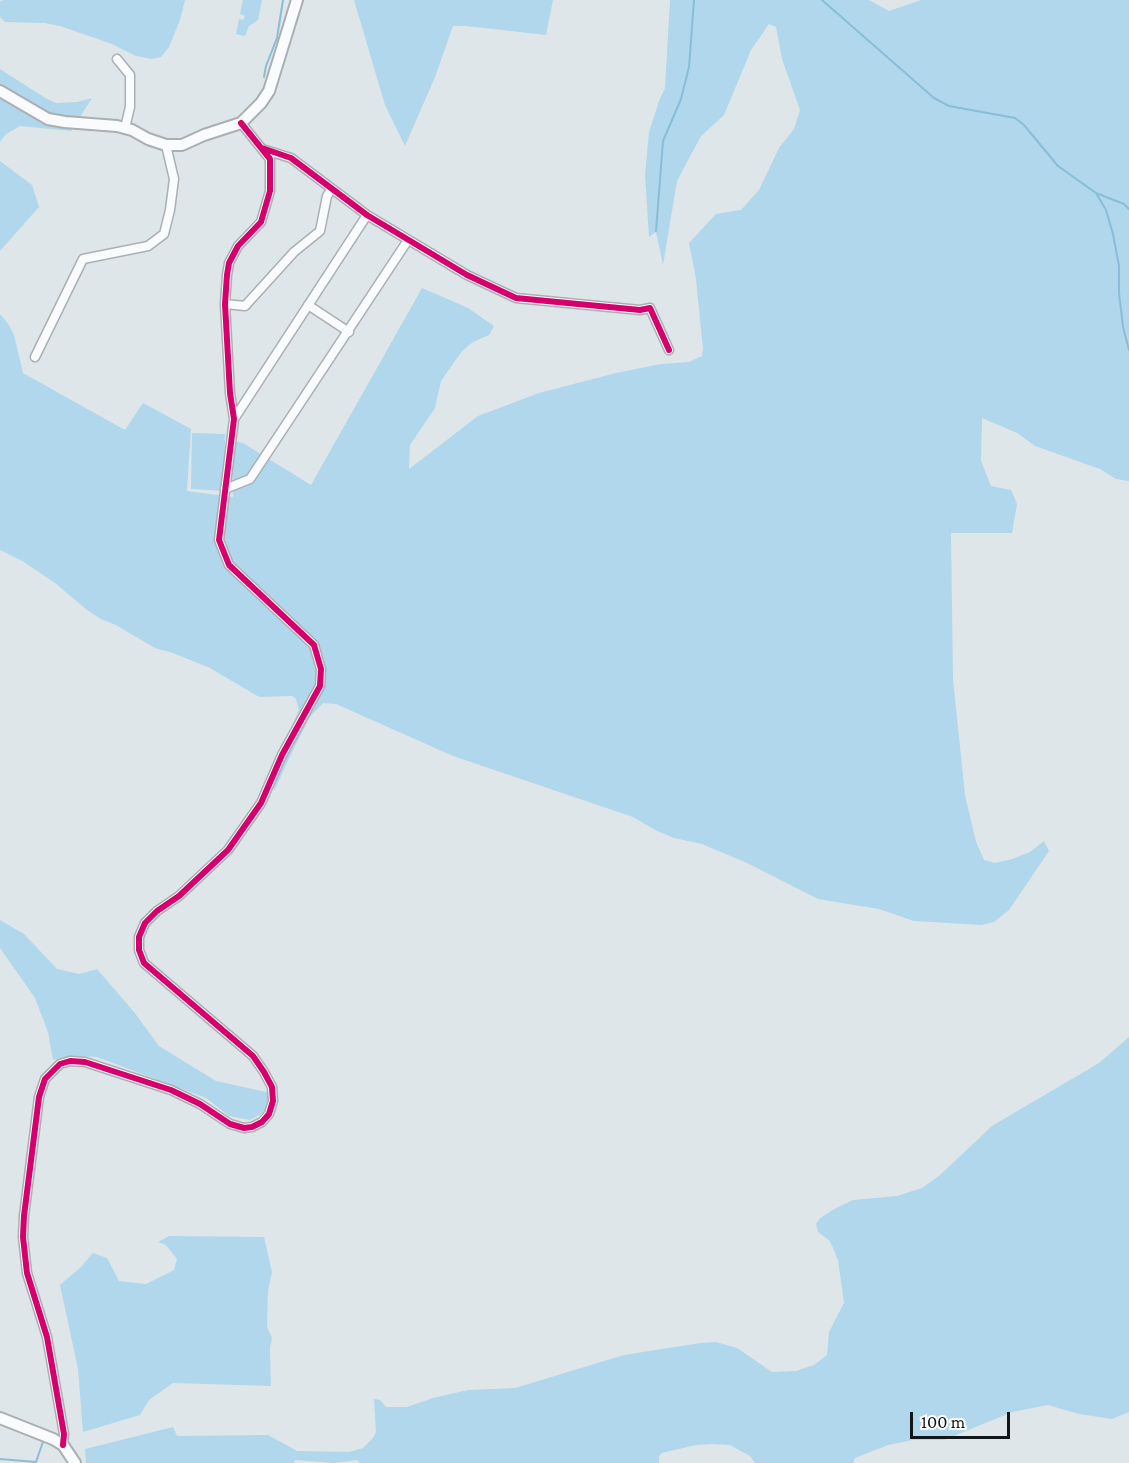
<!DOCTYPE html>
<html>
<head>
<meta charset="utf-8">
<style>
  body { margin:0 }
  #map { position:relative; width:1129px; height:1463px; overflow:hidden; background:#dfe6ea; font-family:"Crimson Pro",serif }
  canvas { display:block }
  .scale { position:absolute; left:910px; top:1412px; width:100px; height:27px; box-sizing:border-box; border:3px solid #111618; border-top:0; padding-left:8px; font-size:18px; line-height:21px; white-space:nowrap; color:#111618; -webkit-text-stroke:4px #fff; paint-order:stroke }
</style>
</head>
<body>
<div id="map">
<canvas width="1129" height="1463"></canvas>
<div class="scale">100 m</div>
</div>
<script>
const ctx = document.querySelector('canvas').getContext('2d');
ctx.lineJoin = 'round';
function fillPath(path, color) {
  ctx.fillStyle = color;
  ctx.fill(path, 'evenodd');
}
function poly(rows) {
  const path = new Path2D();
  for (const r of rows) {
    path.moveTo(r[0], r[1]);
    for (let i = 2; i < r.length; i += 2) path.lineTo(r[i], r[i + 1]);
  }
  return path;
}
function strokePath(path, color, width, dash) {
  ctx.strokeStyle = color;
  ctx.lineWidth = width;
  ctx.lineCap = dash ? 'butt' : 'round';
  ctx.setLineDash(dash || []);
  ctx.stroke(path);
}
fillPath(poly([
  [4,0,185,0,180,20,169,47,161,57,152,59,136,56,112,44,60,26,44,23,5,22,0,17,0,1],
  [243,0,262,0,258,20,249,26,245,36,236,34,239,19,243,20,245,16,240,14],
  [354,0,553,0,546,35,466,26,453,26,435,77,405,146,385,105],
  [670,0,869,0,889,11,921,0,1129,0,1129,481,1116,479,1100,469,1035,446,1017,433,982,418,981,461,991,486,1011,490,1017,504,1012,533,951,533,953,679,965,795,976,842,984,860,995,863,1012,859,1030,852,1044,841,1049,851,1009,910,994,922,982,925,914,921,879,909,818,899,747,863,702,844,674,838,657,831,633,817,453,756,336,704,323,703,310,717,296,744,274,791,275,763,299,710,296,699,292,696,259,697,210,668,173,653,155,648,116,625,101,619,87,610,55,583,24,562,0,550,0,314,9,325,14,335,23,373,125,430,143,403,191,429,187,491,233,497,231,440,243,443,311,485,422,288,468,308,494,326,489,335,473,342,462,351,441,381,435,408,410,445,409,469,478,416,539,393,616,373,661,364,689,362,702,356,703,349,696,279,689,243,716,214,741,210,759,190,779,148,794,129,800,110,782,59,776,27,769,24,751,50,724,115,701,136,677,181,663,265,656,232,649,237,645,175,649,132,659,101,665,88],
  [0,69,47,99,56,103,77,102,92,98,71,131,20,126,6,134,0,142],
  [0,161,32,185,39,207,0,251],
  [192,433,225,434,224,491,191,489],
  [0,920,24,934,57,969,79,974,97,969,134,1012,159,1046,216,1081,271,1093,265,1112,250,1120,229,1116,206,1098,97,1057,73,1056,53,1060,48,1032,35,998,0,948],
  [1129,1037,1129,1412,1112,1419,1079,1414,1048,1405,1012,1412,944,1440,913,1440,888,1445,855,1458,853,1463,755,1463,750,1456,730,1445,710,1444,696,1445,662,1453,659,1456,659,1463,360,1463,357,1460,334,1463,295,1460,294,1463,86,1463,85,1449,173,1427,177,1436,268,1435,297,1451,349,1452,363,1448,373,1438,376,1432,374,1399,380,1400,386,1407,407,1407,433,1398,468,1390,515,1388,624,1355,700,1343,716,1342,737,1348,772,1372,796,1371,814,1365,827,1355,829,1332,844,1303,838,1260,830,1241,818,1232,816,1224,820,1218,838,1207,853,1200,897,1196,922,1188,940,1175,992,1126,1099,1063],
  [169,1236,264,1237,272,1272,268,1291,267,1327,272,1338,270,1348,271,1386,173,1383,149,1400,140,1415,83,1432,78,1369,60,1285,81,1267,93,1253,107,1258,119,1281,146,1284,174,1270,177,1259,166,1245,158,1242]
]), '#b0d7eb');
strokePath(poly([
  [822,0,934,98,949,106,1015,118,1024,125,1058,166,1096,193,1124,204,1129,209],
  [264,77,266,66,277,38,283,0],
  [1096,193,1106,210,1113,234,1119,266,1119,293,1123,327,1129,350],
  [656,231,663,141,681,99,689,67,694,0],
  [0,1459,36,1462,44,1439]
]), '#8abdd7', 2);
const minor = poly([
  [117,59,130,75,130,107,125,128],
  [262,149,291,158,367,215,467,275,516,298,640,310,650,308,669,350],
  [225,304,245,306,294,252,320,231,327,196,331,190],
  [308,305,349,332],
  [35,357,83,259,148,246,164,234,170,210,174,179,166,145],
  [234,419,367,215],
  [225,489,250,479,408,240],
  [63,1445,64,1434,47,1337,27,1273,23,1237,24,1216,39,1097,45,1079,60,1064,70,1061,85,1062,171,1090,200,1104,230,1124,244,1128,252,1127,262,1122,269,1114,273,1101,272,1087,264,1072,253,1056,144,963,139,950,139,937,145,923,157,911,179,896,228,850,261,803,282,755,320,686,321,669,314,645,229,565,219,540,234,419,230,393,225,304,227,275,229,263,238,246,261,222,270,191,270,159,241,123]
]);
const tertiary = poly([
  [0,91,48,119,65,122,117,126,132,130,148,139,166,145,182,145,204,135,241,123,261,103,269,91,297,0],
  [0,1418,53,1439,63,1445,75,1463]
]);
strokePath(minor, '#aaafb2', 11);
strokePath(tertiary, '#aaafb2', 14);
strokePath(minor, '#fafbfc', 8);
strokePath(tertiary, '#fafbfc', 10);
strokePath(poly([
  [262,148,291,158,367,215,467,275,516,298,640,310,650,308,669,350],
  [63,1445,64,1434,47,1337,27,1273,23,1237,24,1216,39,1097,45,1079,60,1064,70,1061,85,1062,171,1090,200,1104,230,1124,244,1128,252,1127,262,1122,269,1114,273,1101,272,1087,264,1072,253,1056,144,963,139,950,139,937,145,923,157,911,179,896,228,850,261,803,282,755,320,686,321,669,314,645,229,565,219,540,234,419,230,393,225,304,227,275,229,263,238,246,261,222,270,191,270,159,241,123]
]), '#d6006c', 6);
</script>
</body>
</html>
